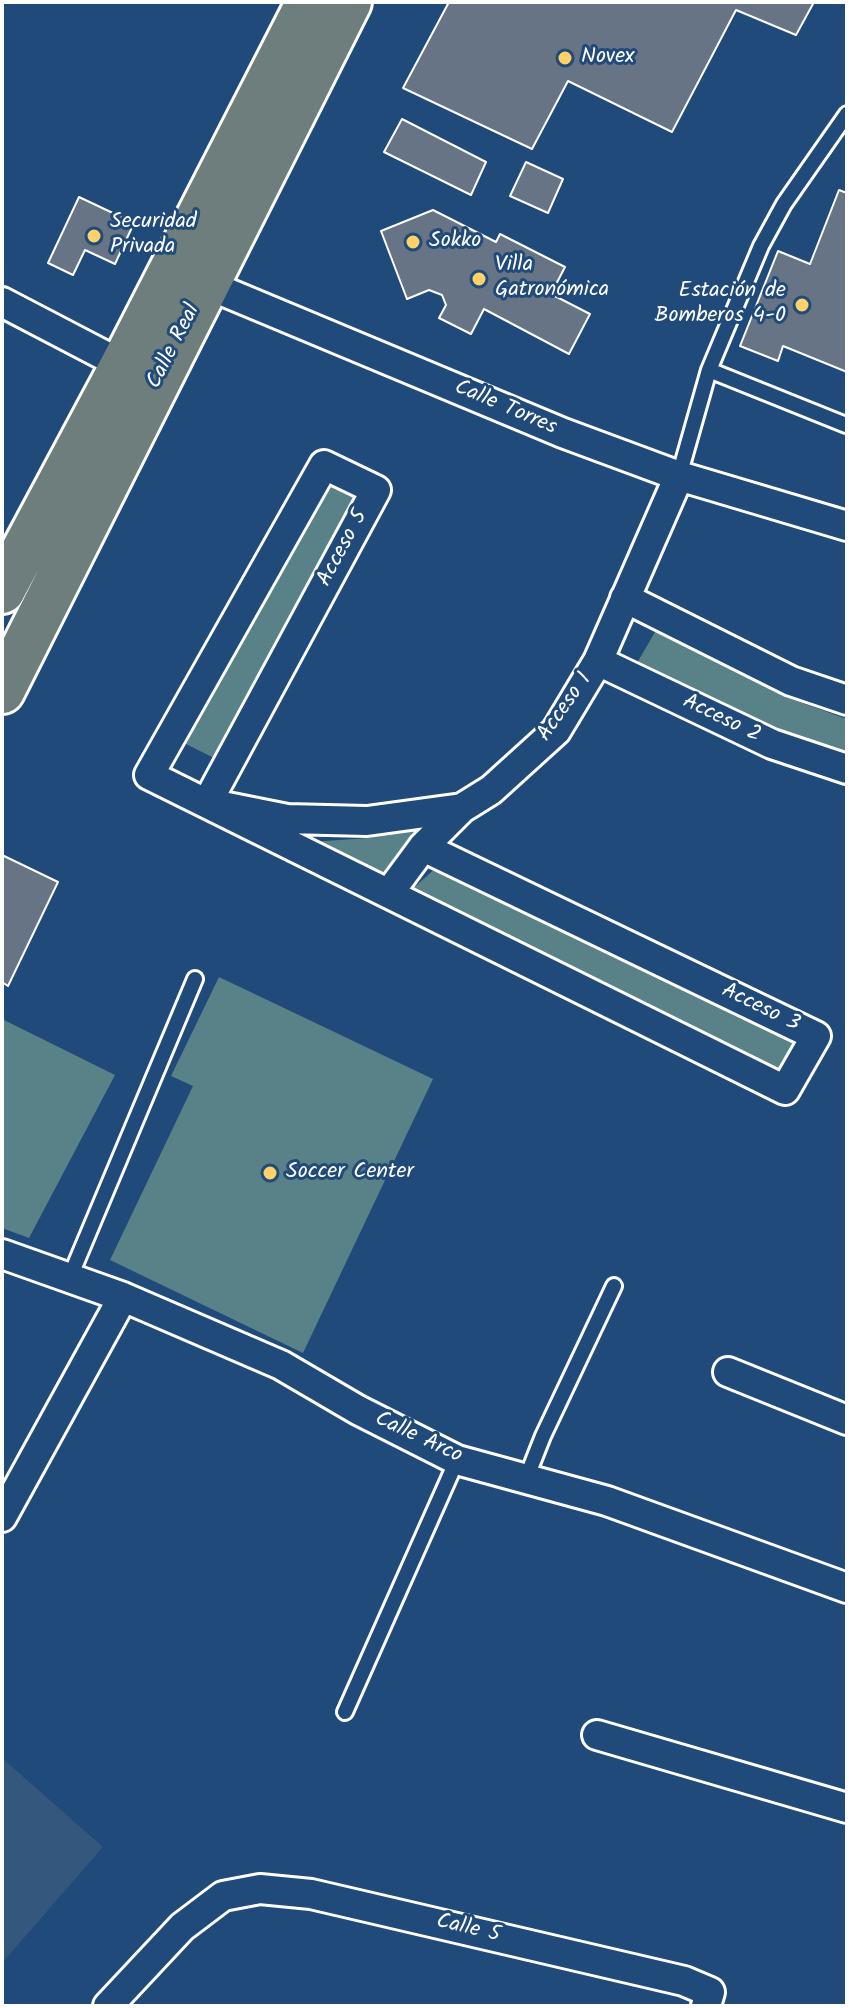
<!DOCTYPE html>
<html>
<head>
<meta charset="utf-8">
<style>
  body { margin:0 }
  #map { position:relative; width:849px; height:2008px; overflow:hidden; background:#1f4a7a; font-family:Kalam,sans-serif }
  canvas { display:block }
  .frame { position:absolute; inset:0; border:4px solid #fff; pointer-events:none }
</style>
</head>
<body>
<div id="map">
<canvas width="849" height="2008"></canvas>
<div class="frame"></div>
</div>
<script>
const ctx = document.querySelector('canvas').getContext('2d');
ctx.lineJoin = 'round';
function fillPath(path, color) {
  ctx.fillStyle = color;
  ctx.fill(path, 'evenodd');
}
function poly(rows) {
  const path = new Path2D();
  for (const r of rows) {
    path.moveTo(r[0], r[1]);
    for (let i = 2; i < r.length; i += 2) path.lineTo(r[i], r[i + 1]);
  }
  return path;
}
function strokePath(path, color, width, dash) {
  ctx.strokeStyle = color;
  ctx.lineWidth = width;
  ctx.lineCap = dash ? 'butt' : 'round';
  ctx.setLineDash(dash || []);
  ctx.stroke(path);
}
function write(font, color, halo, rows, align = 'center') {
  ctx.font = font + ' Kalam,sans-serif';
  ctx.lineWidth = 6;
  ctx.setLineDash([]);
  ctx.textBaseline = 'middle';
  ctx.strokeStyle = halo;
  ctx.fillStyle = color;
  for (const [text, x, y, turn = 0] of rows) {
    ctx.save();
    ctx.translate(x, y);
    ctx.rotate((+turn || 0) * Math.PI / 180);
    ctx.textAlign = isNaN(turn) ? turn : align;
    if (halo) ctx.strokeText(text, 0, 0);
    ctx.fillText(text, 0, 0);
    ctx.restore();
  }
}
fillPath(poly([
  [2,1758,103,1847,2,1963]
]), '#34577d');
fillPath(poly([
  [325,482,361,497,216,759,182,742],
  [655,632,805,704,847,719,847,757,784,735,637,663],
  [428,826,380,876,310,842,369,838],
  [437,867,796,1038,779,1071,410,891],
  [219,977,433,1079,303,1353,110,1260,193,1086,171,1076],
  [2,1019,115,1075,29,1238,2,1228]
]), '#598288');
const building = poly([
  [449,2,814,2,796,35,736,10,672,132,568,81,532,149,403,88,449,2],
  [402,119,486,162,471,195,384,152,402,119],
  [526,162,563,179,548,213,510,196,526,162],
  [839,190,847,193,847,372,783,346,778,361,740,346,778,251,810,264,839,190],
  [79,197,134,223,115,264,85,250,73,275,48,263,79,197],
  [433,210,496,242,500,234,565,267,551,294,590,314,569,354,484,309,471,334,439,318,446,305,442,295,429,290,407,299,381,231,433,210],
  [2,855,58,882,8,986,2,982,2,855]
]);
fillPath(building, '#667485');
strokePath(building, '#fff', 2);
const lane = poly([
  [709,370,846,425],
  [679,476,709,370,761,246,784,204,847,114],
  [70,1277,195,979],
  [526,1479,543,1436,614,1286],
  [345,1712,457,1460]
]);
const street = poly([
  [194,279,563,433,679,476,847,526],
  [2,302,138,373],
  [625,598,791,681,847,700],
  [598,661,772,744,847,769],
  [423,847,816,1036,785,1090,149,775,324,465,376,490,207,803,287,819,367,821,462,808],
  [389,893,423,847,462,808,491,790,556,731,598,661,679,476],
  [2,1254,123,1297,281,1365,358,1410,457,1460,607,1501,847,1588],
  [728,1372,847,1420],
  [2,1517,123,1297],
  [597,1735,847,1808],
  [108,2006,182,1927,223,1896,260,1889,311,1894,684,1981,710,1992,706,2006]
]);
const primary = poly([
  [2,591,123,365,309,2],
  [2,691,349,2]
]);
strokePath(lane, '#fff', 20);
strokePath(street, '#fff', 34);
strokePath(primary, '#fff', 50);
strokePath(lane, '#1f4a7a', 14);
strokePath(street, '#1f4a7a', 28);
strokePath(primary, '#6d7e7c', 44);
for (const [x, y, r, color] of [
  [565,58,8,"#ffd166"],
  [94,236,8,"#ffd166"],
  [413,242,8,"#ffd166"],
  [479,279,8,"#ffd166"],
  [802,305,8,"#ffd166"],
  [270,1173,8,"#ffd166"]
]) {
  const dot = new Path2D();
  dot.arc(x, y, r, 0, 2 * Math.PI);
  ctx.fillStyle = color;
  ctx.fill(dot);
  strokePath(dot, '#1f4a7a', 3);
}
write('22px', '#fff', '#1f4a7a', [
  ["Novex",581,58],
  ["Securidad",110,223],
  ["Privada",110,248],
  ["Sokko",429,242],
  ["Villa",495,266],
  ["Gatronómica",495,291],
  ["Estación de",786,292,"right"],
  ["Bomberos 4-0",786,317,"right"],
  ["Soccer Center",286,1173]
], 'left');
write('22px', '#fff', '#1f4a7a', [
  ["Calle Real",175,347,-63],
  ["Calle Torres",505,409,23],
  ["Acceso 5",344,549,-62],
  ["Acceso 1",566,708,-55],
  ["Acceso 2",721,720,26],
  ["Acceso 3",760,1009,26],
  ["Calle Arco",418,1439,25],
  ["Calle 5",468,1930,13]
]);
</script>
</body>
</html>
